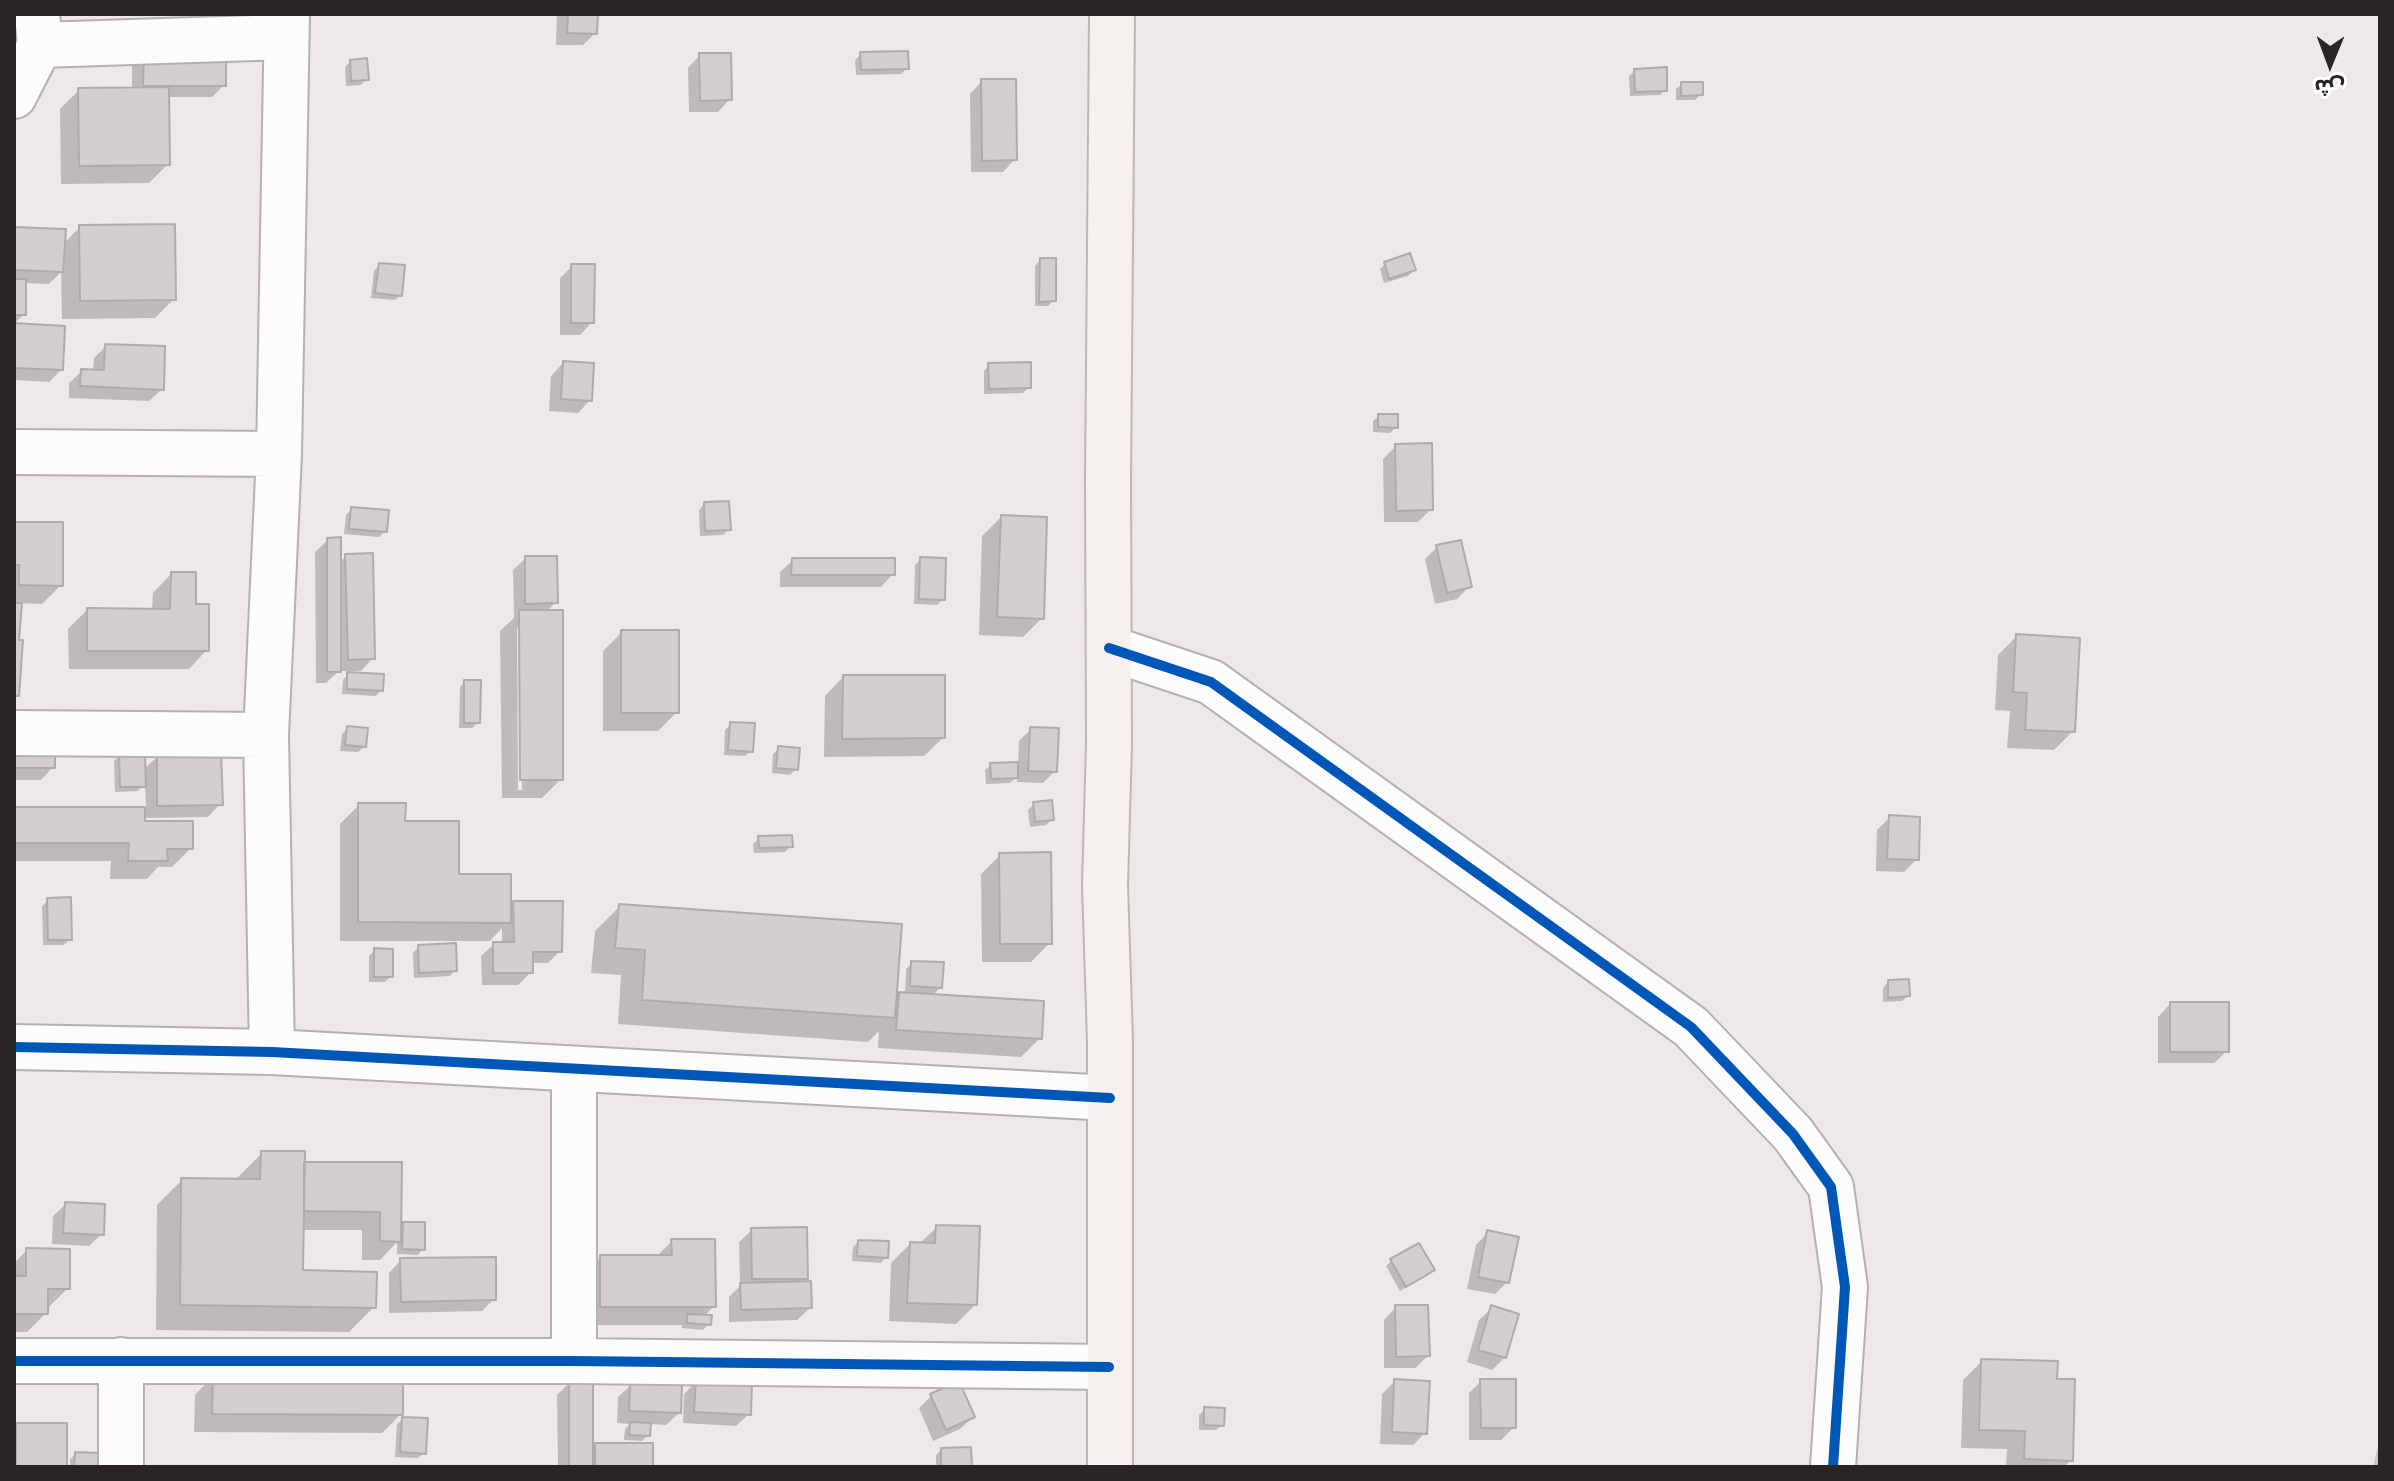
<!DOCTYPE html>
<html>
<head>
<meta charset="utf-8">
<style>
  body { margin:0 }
  #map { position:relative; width:2394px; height:1481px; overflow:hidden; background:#eee9e8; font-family:Jost,"Noto Sans Arabic",sans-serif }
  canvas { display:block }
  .frame { position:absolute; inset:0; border:16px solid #292524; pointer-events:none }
  .north { position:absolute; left:2290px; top:24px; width:80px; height:80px; -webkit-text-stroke:6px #fff; paint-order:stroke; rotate:181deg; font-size:22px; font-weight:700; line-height:32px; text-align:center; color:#292524 }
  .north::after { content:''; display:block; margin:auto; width:28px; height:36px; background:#292524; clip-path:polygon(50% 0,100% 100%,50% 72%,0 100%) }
</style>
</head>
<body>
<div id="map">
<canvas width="2394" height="1481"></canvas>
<div class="frame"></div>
<div class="north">ش</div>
</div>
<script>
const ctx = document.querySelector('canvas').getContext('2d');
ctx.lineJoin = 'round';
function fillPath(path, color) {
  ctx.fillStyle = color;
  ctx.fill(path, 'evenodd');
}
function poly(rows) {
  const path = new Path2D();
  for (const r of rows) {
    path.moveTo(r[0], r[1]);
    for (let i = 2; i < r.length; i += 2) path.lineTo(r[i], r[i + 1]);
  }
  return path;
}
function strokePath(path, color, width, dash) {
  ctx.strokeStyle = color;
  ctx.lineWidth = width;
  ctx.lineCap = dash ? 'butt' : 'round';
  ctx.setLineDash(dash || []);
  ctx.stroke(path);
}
fillPath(poly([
  [557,14,596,14,595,33,583,45,556,45],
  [144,53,224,85,212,97,167,97,168,164,149,183,61,184,60,109,79,90,132,89,132,65],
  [861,54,907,68,901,74,856,75,855,60],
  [700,55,730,99,718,112,689,112,688,68],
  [350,62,366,79,361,85,346,86,345,67],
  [1635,71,1665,90,1660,95,1630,96,1629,76],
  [982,81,1015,159,1003,172,971,172,970,94],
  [1682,84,1701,94,1695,100,1676,100,1676,89],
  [80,227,174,299,155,318,62,319,61,272,49,284,24,283,24,314,14,324,14,229,63,244],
  [1040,260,1054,300,1048,306,1035,306,1035,266],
  [1385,264,1414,270,1408,276,1384,283,1380,269],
  [379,265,400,295,395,300,371,298,374,271],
  [572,266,592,322,580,335,560,335,560,278],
  [14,325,61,370,49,382,14,380],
  [106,346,162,389,149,401,69,398,69,383,82,371,93,371,94,358],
  [563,363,590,400,578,413,549,411,551,376],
  [989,365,1029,387,1023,393,984,394,984,371],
  [1379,416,1396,427,1390,433,1373,432,1373,421],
  [1396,446,1431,509,1418,522,1384,522,1383,459],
  [704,504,729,529,723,535,700,536,699,510],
  [352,509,385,531,379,537,344,534,346,515],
  [1001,517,1042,618,1023,637,979,635,982,536],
  [14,524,61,585,42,604,20,603,17,695,14,699],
  [328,540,339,563,346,556,373,658,361,671,339,671,326,683,316,683,315,552],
  [1437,547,1469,587,1457,599,1435,604,1425,559],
  [526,558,556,602,546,612,561,779,542,798,502,798,500,631,514,618,513,570],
  [517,628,521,628,522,790,518,790],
  [921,559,943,599,937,605,914,604,915,565],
  [793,560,893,574,881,587,780,587,780,572],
  [171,574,194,606,207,650,189,669,69,669,68,629,87,610,152,611,153,593],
  [622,632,677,712,658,731,603,731,603,651],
  [2017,636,2073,731,2054,750,2007,748,2010,711,1995,710,1998,655],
  [348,674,381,690,376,696,342,694,343,680],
  [843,677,943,738,924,756,824,757,825,696],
  [465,682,478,723,472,728,459,728,460,687],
  [731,724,751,751,745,756,724,755,725,730],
  [348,728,364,747,358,752,340,751,342,734],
  [1031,729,1055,771,1043,783,1017,782,1017,777,1010,783,986,784,985,770,991,765,1018,764,1019,741],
  [14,740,53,767,41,780,14,780],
  [779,748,796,769,790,775,772,773,773,754],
  [120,755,143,770,158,756,220,804,208,817,143,818,143,823,191,848,172,867,158,867,147,879,110,879,111,861,14,861,14,809,146,809,145,784,138,791,115,792,114,761],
  [1034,804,1052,820,1046,825,1030,827,1028,810],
  [359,805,403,823,457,876,509,909,514,903,560,951,548,963,531,963,531,972,518,985,482,985,481,956,494,944,502,944,502,928,490,941,340,941,340,824],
  [1890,817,1917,859,1904,872,1876,871,1877,830],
  [759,838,791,846,785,852,754,853,753,844],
  [1000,855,1050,943,1031,962,982,962,981,874],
  [48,900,70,939,64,945,43,945,42,906],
  [620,906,894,1000,899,995,905,995,906,969,912,963,940,988,932,996,1040,1038,1021,1057,878,1048,879,1031,868,1042,618,1024,621,975,591,973,595,931],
  [418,947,455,970,450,976,414,978,413,953],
  [375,950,391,976,385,982,369,982,369,956],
  [1888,982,1908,996,1902,1001,1883,1002,1883,988],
  [2170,1004,2227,1051,2214,1063,2158,1063,2158,1017],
  [262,1153,302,1164,400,1164,399,1228,403,1224,423,1249,418,1255,397,1254,397,1242,380,1260,362,1260,362,1230,301,1230,301,1272,374,1307,349,1332,156,1330,157,1205,182,1180,237,1181,237,1178],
  [66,1204,102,1234,89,1246,52,1244,53,1216],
  [937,1227,975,1305,956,1324,889,1321,891,1263,910,1244,919,1244],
  [752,1230,806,1278,800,1283,810,1308,797,1320,729,1322,729,1297,740,1286,739,1242],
  [1488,1232,1507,1282,1495,1294,1467,1289,1476,1245],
  [672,1241,714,1306,703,1317,709,1324,703,1330,682,1328,682,1325,582,1325,582,1276,601,1257,656,1257],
  [858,1242,886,1257,881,1263,852,1261,853,1247],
  [27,1250,68,1288,49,1307,46,1307,46,1313,27,1332,14,1332,14,1263],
  [401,1260,494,1299,482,1311,389,1313,389,1273],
  [1391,1261,1433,1270,1427,1276,1400,1291,1386,1266],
  [1396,1307,1428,1356,1415,1368,1384,1368,1384,1320],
  [1492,1308,1505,1357,1492,1370,1467,1362,1479,1320],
  [1982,1361,2055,1381,2071,1460,2064,1467,2006,1467,2007,1449,1961,1448,1963,1380],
  [213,1376,401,1414,382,1433,194,1432,195,1395],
  [697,1381,749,1414,736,1426,683,1423,684,1394],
  [1395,1381,1425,1433,1413,1445,1380,1444,1382,1394],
  [1481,1381,1514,1427,1501,1440,1469,1440,1469,1393],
  [570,1382,591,1449,596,1445,651,1467,558,1467,557,1395],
  [958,1384,973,1417,960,1429,933,1441,919,1408,931,1396],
  [631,1385,679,1413,666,1425,649,1424,648,1435,642,1441,624,1440,625,1429,630,1424,617,1423,618,1397],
  [1205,1409,1222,1425,1216,1430,1199,1430,1199,1415],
  [403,1419,424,1453,418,1458,395,1457,397,1424],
  [17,1425,65,1467,14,1467,14,1428],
  [941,1450,970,1467,936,1467,936,1455],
  [76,1454,98,1467,70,1467,70,1459]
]), '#0003');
const building = poly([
  [568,14,598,14,597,34,567,33,568,14],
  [226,50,226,86,143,86,144,51,226,50],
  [908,51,909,69,861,70,860,52,908,51],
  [699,53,731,53,732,100,700,101,699,53],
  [367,58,369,80,351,81,350,60,367,58],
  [1667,67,1667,91,1635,92,1634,69,1667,67],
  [981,79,1016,79,1017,160,982,161,981,79],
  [1681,82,1703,82,1703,95,1681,96,1681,82],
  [169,87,170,165,79,166,78,88,169,87],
  [175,224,176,300,80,301,79,225,175,224],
  [14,227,66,229,63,272,14,270,14,227],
  [1410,253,1416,270,1389,279,1384,262,1410,253],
  [1040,258,1056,258,1056,301,1039,302,1040,258],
  [379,263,405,265,402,296,375,293,379,263],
  [571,264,595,264,594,323,571,323,571,264],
  [14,279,26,279,26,315,14,315,14,279],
  [14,323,65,326,63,370,14,368,14,323],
  [105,344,165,346,164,390,80,386,81,369,104,370,105,344],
  [563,361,594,363,592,401,561,399,563,361],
  [1031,362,1031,388,989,389,988,363,1031,362],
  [1378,414,1398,414,1398,428,1378,427,1378,414],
  [1432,443,1433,510,1396,511,1395,444,1432,443],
  [729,501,731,530,705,531,704,502,729,501],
  [351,507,389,510,387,532,349,529,351,507],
  [1001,515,1047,517,1044,619,997,617,1001,515],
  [14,522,63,522,63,586,19,585,19,565,14,565,14,522],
  [341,537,341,672,327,672,327,538,341,537],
  [1461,540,1472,587,1447,593,1436,545,1461,540],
  [373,553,375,659,348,660,345,554,373,553],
  [525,556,557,556,558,603,525,604,525,556],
  [920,557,946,558,945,600,919,599,920,557],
  [792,558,895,558,895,575,791,575,792,558],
  [171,572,196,572,196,604,209,604,209,651,87,651,87,608,170,609,171,572],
  [14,603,22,603,19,640,23,640,19,696,14,696,14,603],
  [519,610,563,610,563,780,520,780,519,610],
  [621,630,679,630,679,713,621,713,621,630],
  [2016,634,2080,638,2075,732,2025,730,2027,693,2013,692,2016,634],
  [347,672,384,674,383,691,347,689,347,672],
  [843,675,945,675,945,738,842,739,843,675],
  [464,680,481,680,480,723,464,723,464,680],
  [730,722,755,723,753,752,728,750,730,722],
  [347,726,368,728,366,747,345,745,347,726],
  [1030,727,1059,728,1057,772,1028,771,1030,727],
  [14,738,55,738,55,768,14,768,14,738],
  [778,746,800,748,798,770,776,768,778,746],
  [119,753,145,753,146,787,120,787,119,753],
  [221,753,223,805,157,806,157,754,221,753],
  [1018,762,1018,778,991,779,990,763,1018,762],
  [1052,800,1054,820,1035,822,1033,802,1052,800],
  [358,803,406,803,405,821,459,821,459,874,511,874,511,923,358,922,358,803],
  [14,807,145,807,145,821,193,821,193,849,167,849,168,861,128,861,129,843,14,843,14,807],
  [1889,815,1920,817,1919,860,1887,859,1889,815],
  [792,835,793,847,759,848,758,836,792,835],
  [1051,852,1052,944,1000,944,999,853,1051,852],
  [71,897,72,940,48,940,47,898,71,897],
  [513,901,563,901,562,952,533,952,533,973,493,973,493,942,514,942,513,901],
  [619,904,902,924,895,1018,642,1000,645,950,615,948,619,904],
  [456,943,457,971,419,973,418,945,456,943],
  [374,948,393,949,393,977,374,977,374,948],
  [911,961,944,962,942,988,910,986,911,961],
  [1909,979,1910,996,1888,998,1888,980,1909,979],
  [899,992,1044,1001,1042,1039,896,1030,899,992],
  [2170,1002,2229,1002,2229,1052,2170,1052,2170,1002],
  [261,1151,305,1151,303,1270,377,1272,376,1308,180,1305,181,1178,260,1179,261,1151],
  [304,1162,402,1162,401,1242,380,1241,380,1212,304,1211,304,1162],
  [65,1202,105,1204,104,1235,63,1233,65,1202],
  [403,1222,425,1222,425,1250,402,1249,403,1222],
  [936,1225,980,1226,977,1305,907,1303,910,1242,935,1243,936,1225],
  [807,1227,808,1279,752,1279,751,1228,807,1227],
  [1487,1230,1519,1237,1509,1283,1478,1277,1487,1230],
  [671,1239,715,1239,716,1307,600,1307,600,1255,672,1255,671,1239],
  [858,1240,889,1241,888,1258,857,1256,858,1240],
  [1419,1243,1435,1270,1406,1287,1390,1259,1419,1243],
  [26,1248,70,1249,70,1289,48,1289,48,1314,14,1314,14,1276,26,1276,26,1248],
  [496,1257,496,1300,401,1302,400,1258,496,1257],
  [811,1281,812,1308,741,1310,740,1283,811,1281],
  [1395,1305,1428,1305,1430,1356,1396,1357,1395,1305],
  [1491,1305,1519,1314,1506,1358,1478,1350,1491,1305],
  [687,1314,712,1315,711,1325,687,1323,687,1314],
  [1981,1359,2058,1361,2057,1379,2075,1379,2073,1461,2024,1459,2025,1431,1979,1430,1981,1359],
  [213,1374,403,1375,403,1415,212,1414,213,1374],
  [696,1379,752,1382,751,1415,694,1412,696,1379],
  [1394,1379,1430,1381,1427,1434,1392,1432,1394,1379],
  [1480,1379,1516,1379,1516,1428,1481,1428,1480,1379],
  [569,1380,593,1380,593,1467,569,1467,569,1380],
  [959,1381,975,1417,946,1430,930,1394,959,1381],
  [630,1383,682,1385,681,1413,629,1411,630,1383],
  [1204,1407,1225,1408,1224,1426,1204,1425,1204,1407],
  [402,1417,428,1418,426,1454,400,1452,402,1417],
  [630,1422,651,1423,650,1436,629,1435,630,1422],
  [16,1423,67,1423,67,1467,16,1467,16,1423],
  [595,1443,653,1443,653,1467,595,1467,595,1443],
  [971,1447,972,1467,941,1467,941,1448,971,1447],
  [75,1452,101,1453,100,1467,74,1467,75,1452]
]);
fillPath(building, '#d2cecd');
strokePath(building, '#afabab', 2);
const minor = poly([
  [40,45,286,37],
  [14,96,40,45,37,14],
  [14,452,279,454],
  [1109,648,1211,682,1691,1027,1793,1134,1831,1187,1845,1287,1833,1467],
  [14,733,266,735],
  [14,1047,272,1052,1110,1098],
  [272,1052,266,735,279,454,287,14],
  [14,1361,574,1361,1109,1367],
  [574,1361,574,1069],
  [121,1467,121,1360]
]);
const major = poly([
  [1110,1467,1110,1041,1105,885,1109,744,1108,480,1112,14]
]);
strokePath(minor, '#b5b1b1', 48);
strokePath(major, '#c1b6b5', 48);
strokePath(minor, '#fcfcfc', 44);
strokePath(major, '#f6f0ef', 44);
strokePath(poly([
  [2376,1467,2380,1451]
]), '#c7c5c5', 6);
strokePath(poly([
  [1109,648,1211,682,1691,1027,1793,1134,1831,1187,1845,1287,1833,1467],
  [14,1047,272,1052,1110,1098],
  [14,1361,574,1361,1109,1367]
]), '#0057b8', 10);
</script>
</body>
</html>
